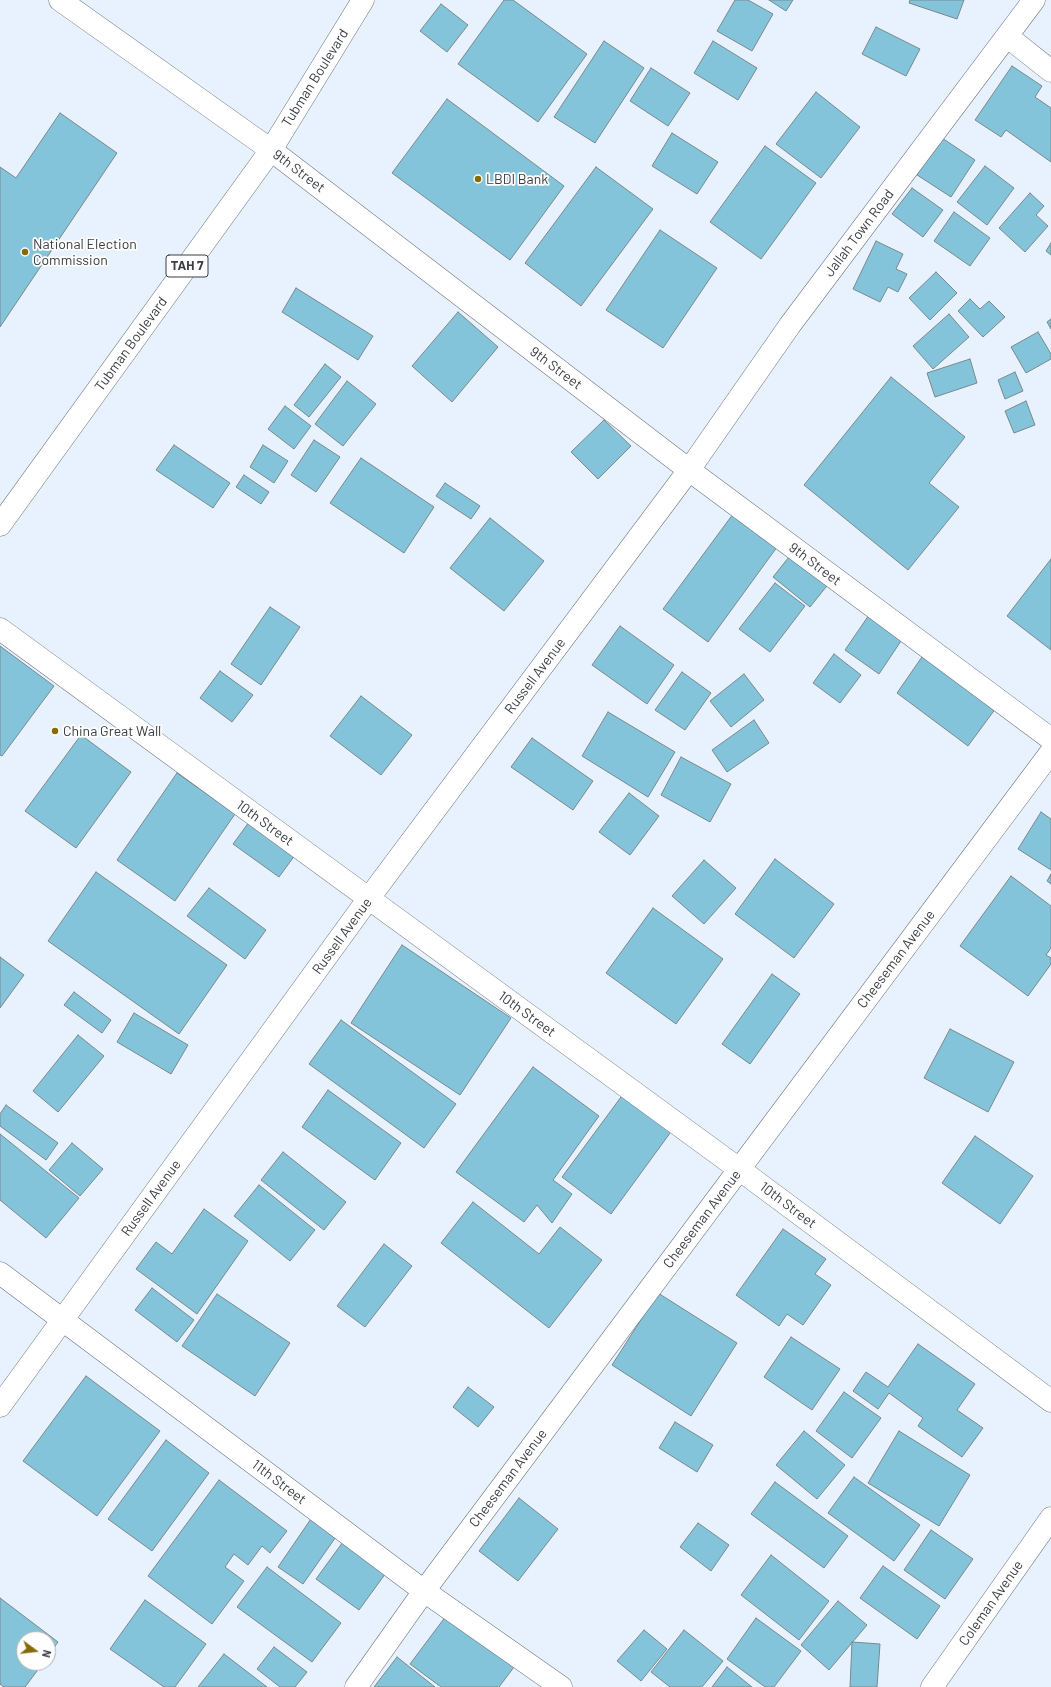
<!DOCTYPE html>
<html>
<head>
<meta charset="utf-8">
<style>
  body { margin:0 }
  #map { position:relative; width:1051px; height:1687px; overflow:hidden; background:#e8f2fe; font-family:Barlow,sans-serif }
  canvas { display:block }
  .north { position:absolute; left:16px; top:1631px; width:40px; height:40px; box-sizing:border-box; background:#fefefe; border:1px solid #b0b1b3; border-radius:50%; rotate:105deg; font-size:11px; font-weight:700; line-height:16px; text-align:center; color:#3a3d42 }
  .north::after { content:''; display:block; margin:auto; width:14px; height:18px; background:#866b08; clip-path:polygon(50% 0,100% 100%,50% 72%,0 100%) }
</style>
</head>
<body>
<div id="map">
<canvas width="1051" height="1687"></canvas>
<div class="north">N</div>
</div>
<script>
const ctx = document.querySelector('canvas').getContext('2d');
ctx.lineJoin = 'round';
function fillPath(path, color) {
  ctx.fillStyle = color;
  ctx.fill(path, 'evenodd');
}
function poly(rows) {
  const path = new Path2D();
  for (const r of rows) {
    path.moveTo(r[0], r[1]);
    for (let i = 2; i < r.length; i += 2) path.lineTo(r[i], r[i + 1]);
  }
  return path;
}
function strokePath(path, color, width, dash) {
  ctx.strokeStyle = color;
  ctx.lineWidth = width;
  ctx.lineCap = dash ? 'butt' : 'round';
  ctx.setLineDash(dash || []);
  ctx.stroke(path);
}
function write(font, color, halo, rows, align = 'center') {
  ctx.font = font + ' Barlow,sans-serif';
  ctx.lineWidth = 3.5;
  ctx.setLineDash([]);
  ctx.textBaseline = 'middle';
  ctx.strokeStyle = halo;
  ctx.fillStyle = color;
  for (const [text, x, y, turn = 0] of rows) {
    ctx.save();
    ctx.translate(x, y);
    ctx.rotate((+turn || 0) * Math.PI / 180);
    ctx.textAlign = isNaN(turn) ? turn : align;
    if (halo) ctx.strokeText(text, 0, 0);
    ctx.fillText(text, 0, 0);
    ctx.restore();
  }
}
const building = poly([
  [504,0,513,0,587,54,538,122,458,64,504,0],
  [735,0,748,0,773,14,752,51,717,31,735,0],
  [769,0,793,0,786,11,769,0],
  [910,0,964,0,957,19,909,3,910,0],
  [441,4,468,25,447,52,420,31,441,4],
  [876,27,920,49,906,76,862,54,876,27],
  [604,41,644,68,595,143,554,117,604,41],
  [713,41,757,68,738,100,694,73,713,41],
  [1012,66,1042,86,1035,97,1051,108,1051,162,1006,130,1001,137,975,120,1012,66],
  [651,68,690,93,668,126,630,101,651,68],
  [816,92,860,127,821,178,776,144,816,92],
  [447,99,564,186,510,260,392,173,447,99],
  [60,113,117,153,0,327,0,167,16,178,60,113],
  [672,133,718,162,697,194,652,166,672,133],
  [939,136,975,160,951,197,914,173,939,136],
  [765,146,816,183,761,259,710,222,765,146],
  [985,166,1014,188,987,225,957,202,985,166],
  [596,167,653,209,581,306,525,263,596,167],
  [912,188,943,210,923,237,892,214,912,188],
  [1030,193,1044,206,1036,215,1048,226,1025,252,999,228,1030,193],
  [954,212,990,238,970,266,934,241,954,212],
  [660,230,717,268,663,348,606,310,660,230],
  [876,241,903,254,896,269,907,274,898,292,888,287,880,302,853,289,876,241],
  [1051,243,1051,255,1046,251,1051,243],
  [936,272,957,293,930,320,909,298,936,272],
  [296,288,373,336,358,360,282,312,296,288],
  [970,299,980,309,989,301,1005,317,983,337,958,311,970,299],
  [458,312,498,347,452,402,412,366,458,312],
  [949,314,969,337,933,369,913,346,949,314],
  [1051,319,1051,329,1047,322,1051,319],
  [1038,332,1051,354,1051,359,1026,373,1011,347,1038,332],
  [970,359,977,383,935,397,927,373,970,359],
  [325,364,341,377,309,417,294,405,325,364],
  [1015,372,1023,391,1005,399,998,380,1015,372],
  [891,377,965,437,929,483,959,507,908,570,804,485,891,377],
  [347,381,376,404,343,446,315,424,347,381],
  [1026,401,1035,425,1014,433,1005,411,1026,401],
  [285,406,311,426,294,449,268,429,285,406],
  [604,420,631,446,598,479,571,452,604,420],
  [314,440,340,457,316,492,291,475,314,440],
  [174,445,230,483,213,508,156,470,174,445],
  [263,445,288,461,274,483,250,467,263,445],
  [361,458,434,507,404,553,330,503,361,458],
  [244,475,269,492,261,504,236,487,244,475],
  [445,483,480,506,471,519,436,496,445,483],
  [736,510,780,543,708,642,663,609,736,510],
  [490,518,544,561,504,611,450,568,490,518],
  [793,552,830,582,810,607,773,577,793,552],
  [1051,559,1051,650,1007,616,1051,559],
  [775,583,805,606,770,652,739,629,775,583],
  [270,607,300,627,261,685,231,664,270,607],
  [869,615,903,638,879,674,845,650,869,615],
  [620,626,674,665,647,704,592,665,620,626],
  [0,646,54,686,2,756,0,755,0,646],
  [834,654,861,675,840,703,813,683,834,654],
  [924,654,996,708,968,746,897,693,924,654],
  [220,671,253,695,232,722,200,698,220,671],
  [682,672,711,693,685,730,655,710,682,672],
  [744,674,764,700,731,727,710,701,744,674],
  [361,696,412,735,381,775,330,736,361,696],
  [608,712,675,752,648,797,582,756,608,712],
  [754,720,769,743,727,772,712,750,754,720],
  [81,735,131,772,76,848,25,811,81,735],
  [532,738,593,781,573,810,511,767,532,738],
  [681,757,731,784,710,822,661,795,681,757],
  [177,773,235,814,175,901,117,860,177,773],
  [629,793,659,816,630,855,599,832,629,793],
  [1041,812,1051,819,1051,870,1018,849,1041,812],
  [252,818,298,851,279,877,233,844,252,818],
  [775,859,834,904,794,958,735,914,775,859],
  [704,860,736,888,704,924,672,896,704,860],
  [96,872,227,965,179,1034,48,941,96,872],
  [1051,874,1051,884,1047,881,1051,874],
  [1011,876,1051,906,1051,948,1046,955,1051,958,1051,964,1028,996,960,946,1011,876],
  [209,888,266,930,245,959,187,916,209,888],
  [653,908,723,959,676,1024,606,973,653,908],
  [402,945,511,1018,460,1095,351,1023,402,945],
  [0,957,24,975,0,1008,0,957],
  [772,974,800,994,750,1064,722,1044,772,974],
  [74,992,111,1020,102,1033,64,1005,74,992],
  [134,1013,188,1045,171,1074,117,1042,134,1013],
  [341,1020,456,1104,424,1148,309,1064,341,1020],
  [950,1029,1014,1062,988,1112,924,1078,950,1029],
  [78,1035,104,1056,58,1112,33,1091,78,1035],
  [533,1067,599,1116,553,1180,572,1194,552,1223,537,1205,524,1222,456,1172,533,1067],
  [328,1090,401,1143,375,1180,302,1127,328,1090],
  [624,1093,673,1129,611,1214,562,1177,624,1093],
  [6,1105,58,1143,46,1160,0,1126,0,1114,6,1105],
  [0,1134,79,1198,46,1238,0,1200,0,1134],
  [975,1136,1033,1176,1000,1224,942,1183,975,1136],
  [72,1143,103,1169,80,1196,49,1170,72,1143],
  [283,1152,346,1202,324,1230,261,1180,283,1152],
  [259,1185,315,1230,290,1261,234,1216,259,1185],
  [473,1202,539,1254,560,1227,602,1260,549,1328,441,1243,473,1202],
  [204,1209,248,1241,197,1314,136,1269,156,1242,172,1254,204,1209],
  [783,1229,826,1259,815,1274,831,1285,803,1325,787,1314,779,1326,736,1295,783,1229],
  [384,1244,412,1266,365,1327,337,1306,384,1244],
  [152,1288,194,1320,177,1342,135,1310,152,1288],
  [658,1293,737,1343,691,1416,612,1365,658,1293],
  [217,1294,290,1343,255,1396,182,1346,217,1294],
  [791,1337,840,1369,812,1410,764,1377,791,1337],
  [918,1344,975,1384,957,1410,983,1428,962,1457,918,1426,923,1418,889,1393,878,1409,853,1391,866,1372,888,1387,918,1344],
  [86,1376,160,1431,97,1516,23,1461,86,1376],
  [468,1387,494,1407,478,1427,453,1407,468,1387],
  [844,1392,881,1418,852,1458,816,1431,844,1392],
  [675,1422,713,1445,697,1472,659,1448,675,1422],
  [804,1431,845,1465,817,1499,776,1465,804,1431],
  [899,1431,970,1475,939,1526,868,1483,899,1431],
  [166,1440,209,1473,152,1551,108,1519,166,1440],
  [854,1477,920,1525,894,1561,828,1513,854,1477],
  [219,1480,287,1531,270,1553,262,1546,248,1565,234,1554,225,1567,244,1581,212,1624,148,1576,219,1480],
  [775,1482,848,1536,824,1568,751,1514,775,1482],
  [519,1498,558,1529,518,1581,479,1551,519,1498],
  [315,1513,340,1531,303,1584,278,1567,315,1513],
  [698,1523,729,1545,711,1571,680,1547,698,1523],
  [931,1530,973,1559,945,1599,904,1570,931,1530],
  [348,1535,391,1566,359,1610,316,1579,348,1535],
  [771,1555,829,1601,799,1640,741,1595,771,1555],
  [883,1566,940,1606,917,1639,860,1598,883,1566],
  [267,1567,341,1623,312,1662,237,1607,267,1567],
  [0,1598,58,1642,48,1656,48,1639,24,1639,24,1663,43,1663,25,1687,4,1687,0,1684,0,1598],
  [145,1600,206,1644,175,1687,164,1687,110,1649,145,1600],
  [838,1601,867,1625,829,1670,801,1645,838,1601],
  [446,1616,514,1667,499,1687,441,1687,410,1664,446,1616],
  [756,1618,801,1651,774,1687,765,1687,727,1659,756,1618],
  [644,1630,667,1649,641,1681,617,1661,644,1630],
  [684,1630,723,1661,702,1687,670,1687,651,1672,684,1630],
  [852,1642,880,1644,877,1687,850,1687,852,1642],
  [274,1647,307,1672,295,1687,280,1687,257,1669,274,1647],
  [224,1654,267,1687,198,1687,224,1654],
  [397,1657,435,1687,374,1687,397,1657],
  [727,1667,752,1687,712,1687,727,1667]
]);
fillPath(building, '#84c4da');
strokePath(building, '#79888d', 1);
const minor = poly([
  [60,0,271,150,689,470,1051,739],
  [1008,37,1051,71],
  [0,629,739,1169,1051,1401],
  [0,1273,424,1591,561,1687],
  [0,1406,369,898,689,470,790,325,1034,0],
  [356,1687,424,1591,1051,752],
  [932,1687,1051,1518]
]);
const highway = poly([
  [0,525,271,150,363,0]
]);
strokePath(minor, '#6e7680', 23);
strokePath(highway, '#6e7680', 23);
strokePath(minor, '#fff', 22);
strokePath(highway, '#fff', 22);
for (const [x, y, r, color] of [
  [478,179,4,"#866b08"],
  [25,252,4,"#866b08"],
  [55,731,4,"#866b08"]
]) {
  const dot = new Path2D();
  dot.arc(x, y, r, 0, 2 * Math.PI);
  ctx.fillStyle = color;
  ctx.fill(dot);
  strokePath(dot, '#fefefe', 1.5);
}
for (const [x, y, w] of [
  [187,266,42]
]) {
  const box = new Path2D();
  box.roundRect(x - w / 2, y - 11, w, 22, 3);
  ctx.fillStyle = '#fefefe';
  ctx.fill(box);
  strokePath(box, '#3a3d42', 1);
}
write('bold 13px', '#3a3d42', null, [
  ["TAH 7",187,266]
]);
write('14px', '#3a3d42', '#fefefe', [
  ["Tubman Boulevard",315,78,-58],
  ["9th Street",299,171,37],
  ["Jallah Town Road",859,233,-53],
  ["Tubman Boulevard",131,344,-54],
  ["9th Street",556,368,37],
  ["9th Street",815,564,37],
  ["Russell Avenue",535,676,-53],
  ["10th Street",265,823,36],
  ["Russell Avenue",342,936,-54],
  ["Cheeseman Avenue",896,959,-53],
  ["10th Street",527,1014,36],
  ["Russell Avenue",151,1198,-54],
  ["10th Street",788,1205,37],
  ["Cheeseman Avenue",702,1219,-53],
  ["Cheeseman Avenue",508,1478,-53],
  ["11th Street",279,1482,37],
  ["Coleman Avenue",991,1603,-55]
]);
write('14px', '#3a3d42', '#fefefe', [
  ["LBDI Bank",486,179],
  ["National Election",33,244],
  ["Commission",33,260],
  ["China Great Wall",63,731]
], 'left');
</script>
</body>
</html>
